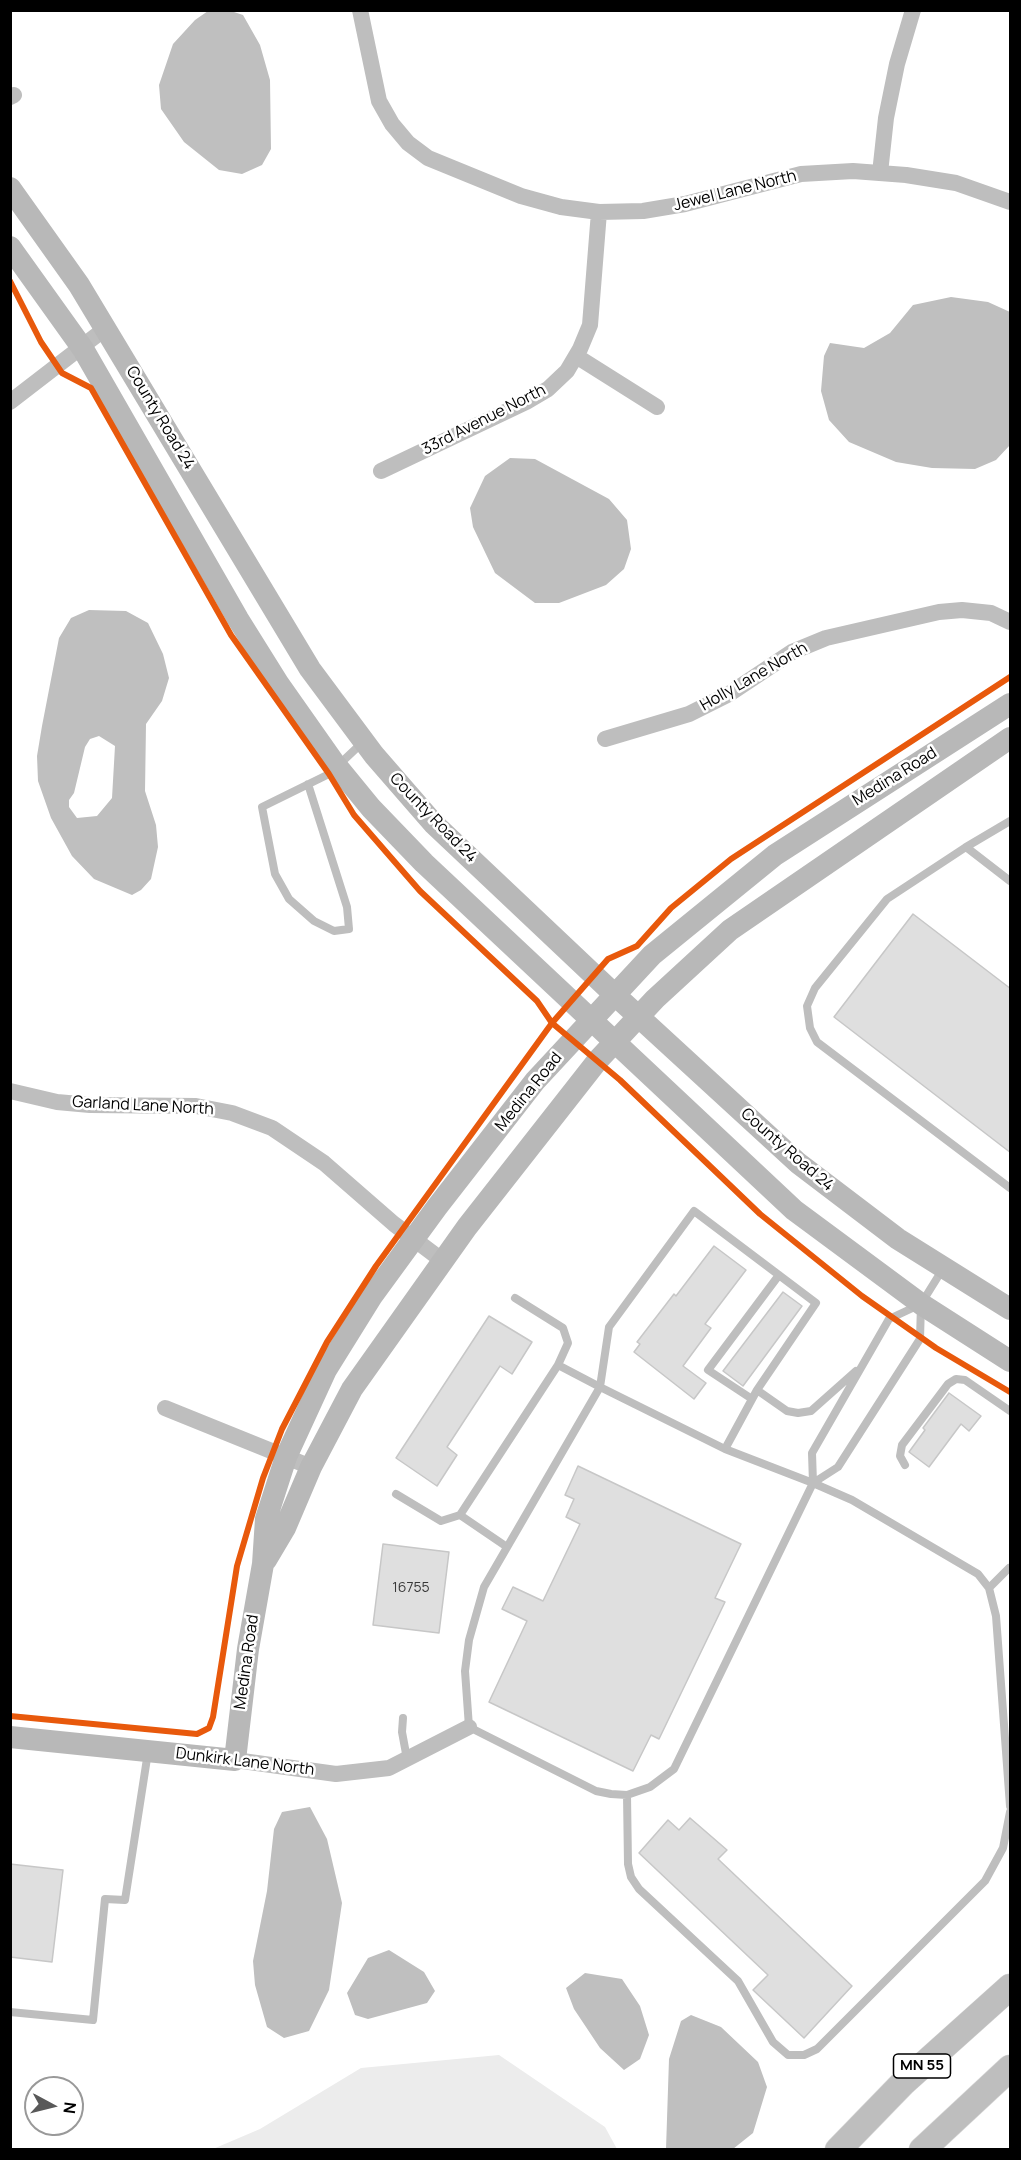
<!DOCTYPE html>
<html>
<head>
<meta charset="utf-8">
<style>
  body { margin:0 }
  #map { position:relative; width:1021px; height:2160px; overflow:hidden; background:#fff; font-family:Manrope,sans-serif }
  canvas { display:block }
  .frame { position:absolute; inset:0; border:12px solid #000; pointer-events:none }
  .north { position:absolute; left:24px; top:2076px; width:60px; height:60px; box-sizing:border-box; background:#fff; border:2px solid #999; border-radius:50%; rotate:97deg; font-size:16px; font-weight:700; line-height:24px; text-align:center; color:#000 }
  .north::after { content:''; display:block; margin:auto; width:21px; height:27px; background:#595959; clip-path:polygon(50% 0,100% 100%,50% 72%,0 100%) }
</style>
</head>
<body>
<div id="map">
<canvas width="1021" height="2160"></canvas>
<div class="frame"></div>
<div class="north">N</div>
</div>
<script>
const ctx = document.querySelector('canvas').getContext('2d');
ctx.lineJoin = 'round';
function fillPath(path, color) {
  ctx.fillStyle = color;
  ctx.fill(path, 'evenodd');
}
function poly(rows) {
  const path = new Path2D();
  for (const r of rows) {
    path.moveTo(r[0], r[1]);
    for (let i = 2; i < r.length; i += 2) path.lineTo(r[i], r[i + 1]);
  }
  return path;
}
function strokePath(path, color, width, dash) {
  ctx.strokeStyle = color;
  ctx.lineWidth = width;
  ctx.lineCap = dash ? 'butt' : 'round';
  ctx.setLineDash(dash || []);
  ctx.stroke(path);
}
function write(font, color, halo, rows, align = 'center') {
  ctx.font = font + ' Manrope,sans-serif';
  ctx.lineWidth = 5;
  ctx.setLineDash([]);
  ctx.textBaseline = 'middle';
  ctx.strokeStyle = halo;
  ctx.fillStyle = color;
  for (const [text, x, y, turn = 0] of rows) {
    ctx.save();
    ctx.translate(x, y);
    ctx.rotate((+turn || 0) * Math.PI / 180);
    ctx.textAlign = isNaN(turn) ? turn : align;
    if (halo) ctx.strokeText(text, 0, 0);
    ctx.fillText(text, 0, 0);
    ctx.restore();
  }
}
fillPath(poly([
  [499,2055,605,2127,617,2149,213,2149,260,2129,361,2068]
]), '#ececec');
fillPath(poly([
  [208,11,231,11,243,15,260,45,270,80,271,149,262,165,242,174,219,170,184,142,161,109,159,85,173,44,195,20],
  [951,297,988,302,1010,312,1010,445,996,460,975,469,932,468,896,462,849,442,829,420,821,391,824,356,830,343,864,348,890,333,913,305],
  [510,458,535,459,609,499,627,520,631,549,624,569,606,585,559,603,535,603,495,573,473,527,470,508,485,476],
  [89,610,126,611,148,623,163,654,169,678,162,701,146,724,145,791,156,825,158,847,151,879,141,890,132,895,94,879,72,856,51,818,38,781,37,756,42,726,59,638,71,618],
  [99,736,115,746,112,798,97,816,77,818,69,807,69,800,74,793,85,747,90,739],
  [310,1807,327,1839,342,1903,329,1990,309,2031,284,2038,267,2027,255,1985,253,1961,267,1891,274,1829,282,1812],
  [389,1950,424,1972,435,1991,427,2003,368,2019,355,2015,347,1993,368,1958],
  [585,1973,622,1979,640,2006,649,2035,640,2059,624,2070,600,2048,574,2009,566,1988],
  [691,2015,721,2027,758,2062,767,2087,753,2133,733,2149,666,2149,669,2059,681,2021]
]), '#bfbfbf');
const building = poly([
  [913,914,1011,989,1011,1153,834,1017,913,914],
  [714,1246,746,1270,705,1324,711,1328,683,1366,706,1383,694,1399,634,1352,640,1344,637,1342,674,1294,676,1296,714,1246],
  [783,1292,802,1306,743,1386,723,1371,783,1292],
  [489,1316,532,1342,512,1374,500,1366,447,1447,457,1455,437,1486,396,1458,489,1316],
  [949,1393,981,1416,969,1431,961,1424,929,1467,909,1452,925,1430,923,1428,949,1393],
  [578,1466,741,1544,715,1598,725,1602,659,1739,651,1735,633,1771,489,1702,527,1621,502,1609,513,1587,543,1601,580,1524,566,1517,574,1499,565,1495,578,1466],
  [383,1544,449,1552,439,1633,373,1625,383,1544],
  [690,1818,727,1850,718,1859,852,1986,804,2038,753,1990,768,1975,639,1853,668,1820,679,1830,690,1818],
  [10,1864,63,1870,52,1962,10,1957,10,1864]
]);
fillPath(building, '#dfdfdf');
strokePath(building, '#c7c7c7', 1.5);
const primary = poly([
  [838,2150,903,2083,1010,1987],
  [922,2150,1010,2068]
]);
strokePath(primary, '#dbdbdb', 27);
strokePath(poly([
  [308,784,347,907,349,929,334,931,314,921,289,899,275,874,262,807,329,774,363,742],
  [1010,821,966,847,1010,881],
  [966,847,887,899,815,988,807,1006,810,1028,817,1042,1010,1188],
  [515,1298,563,1328,568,1343,558,1365,600,1387,609,1327,694,1211,816,1303,757,1390,725,1449],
  [919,1305,889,1319,812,1453,813,1483,674,1769,650,1787,627,1795,611,1794,596,1791,469,1727,465,1671,469,1640,484,1587,600,1387,725,1449,813,1483,852,1500,978,1574,989,1588,996,1616,1010,1806],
  [757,1390,787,1411,798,1413,811,1411,856,1371],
  [752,1399,708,1370,779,1275],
  [905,1465,900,1456,902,1445,948,1384,956,1379,965,1380,1010,1411],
  [813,1483,838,1467,920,1339,921,1304,944,1267],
  [396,1494,441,1521,460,1515],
  [507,1547,460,1515,558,1365],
  [989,1588,1009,1568],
  [403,1718,402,1732,407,1759],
  [627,1795,628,1864,631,1877,639,1889,738,1981,773,2042,788,2055,804,2055,817,2049,985,1881,1003,1848,1010,1812],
  [10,2012,93,2020,105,1899,125,1900,148,1752]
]), '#bebebe', 8);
strokePath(poly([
  [360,10,379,101,392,124,408,143,428,158,521,196,561,207,599,212,643,211,685,204,801,174,853,171,906,175,956,183,1010,202],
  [10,97,14,95],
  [880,173,886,118,897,64,913,10],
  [576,356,657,407],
  [10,402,106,328],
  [381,471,526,402,548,389,567,371,580,349,590,325,599,212],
  [605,739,689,714,729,694,792,652,826,638,939,612,962,610,991,613,1010,622],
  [10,1091,57,1102,90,1105,196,1106,232,1113,272,1128,324,1163,394,1224,443,1261],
  [165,1408,311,1467],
  [235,1760,336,1774,389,1768,469,1727]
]), '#bebebe', 16);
strokePath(poly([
  [10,188,79,285,310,669,374,755,434,824,615,995,798,1163,898,1239,1010,1309],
  [10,247,83,349,238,619,278,683,335,764,371,808,424,863,794,1210,921,1304,1010,1361],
  [266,1560,285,1528,311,1467,352,1389,467,1227,598,1060,655,999,730,930,1010,738],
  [10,1737,235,1760,248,1649,263,1564,266,1519,286,1457,326,1370,372,1296,437,1207,535,1081,652,955,775,855,1010,704]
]), '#b8b8b8', 22);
strokePath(primary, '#bebebe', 26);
strokePath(poly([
  [10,281,41,342,62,373,91,388,231,635,329,774,354,815,420,891,537,1001,552,1023,620,1080,760,1214,862,1296,936,1348,1010,1392],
  [10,1716,197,1734,209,1728,213,1717,237,1566,263,1478,282,1429,327,1342,376,1266,552,1023,608,959,637,946,671,908,731,859,1010,677]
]), '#e8590c', 6);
write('14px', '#383838', null, [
  ["16755",411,1588]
]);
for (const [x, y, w] of [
  [922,2066,57]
]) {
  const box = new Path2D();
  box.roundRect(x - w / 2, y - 12, w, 24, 4.5);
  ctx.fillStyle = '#fff';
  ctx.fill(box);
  strokePath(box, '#000', 1.5);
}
write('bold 15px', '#000', null, [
  ["MN 55",922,2066]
]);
write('16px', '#000', '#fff', [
  ["Jewel Lane North",735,191,-14],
  ["County Road 24",160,418,59],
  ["33rd Avenue North",484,420,-27],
  ["Holly Lane North",754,677,-30],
  ["Medina Road",895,777,-32],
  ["County Road 24",433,818,46],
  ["Medina Road",529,1092,-51],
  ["Garland Lane North",143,1106,3],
  ["County Road 24",787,1150,41],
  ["Medina Road",247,1662,-82],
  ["Dunkirk Lane North",245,1762,7]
]);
</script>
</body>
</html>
